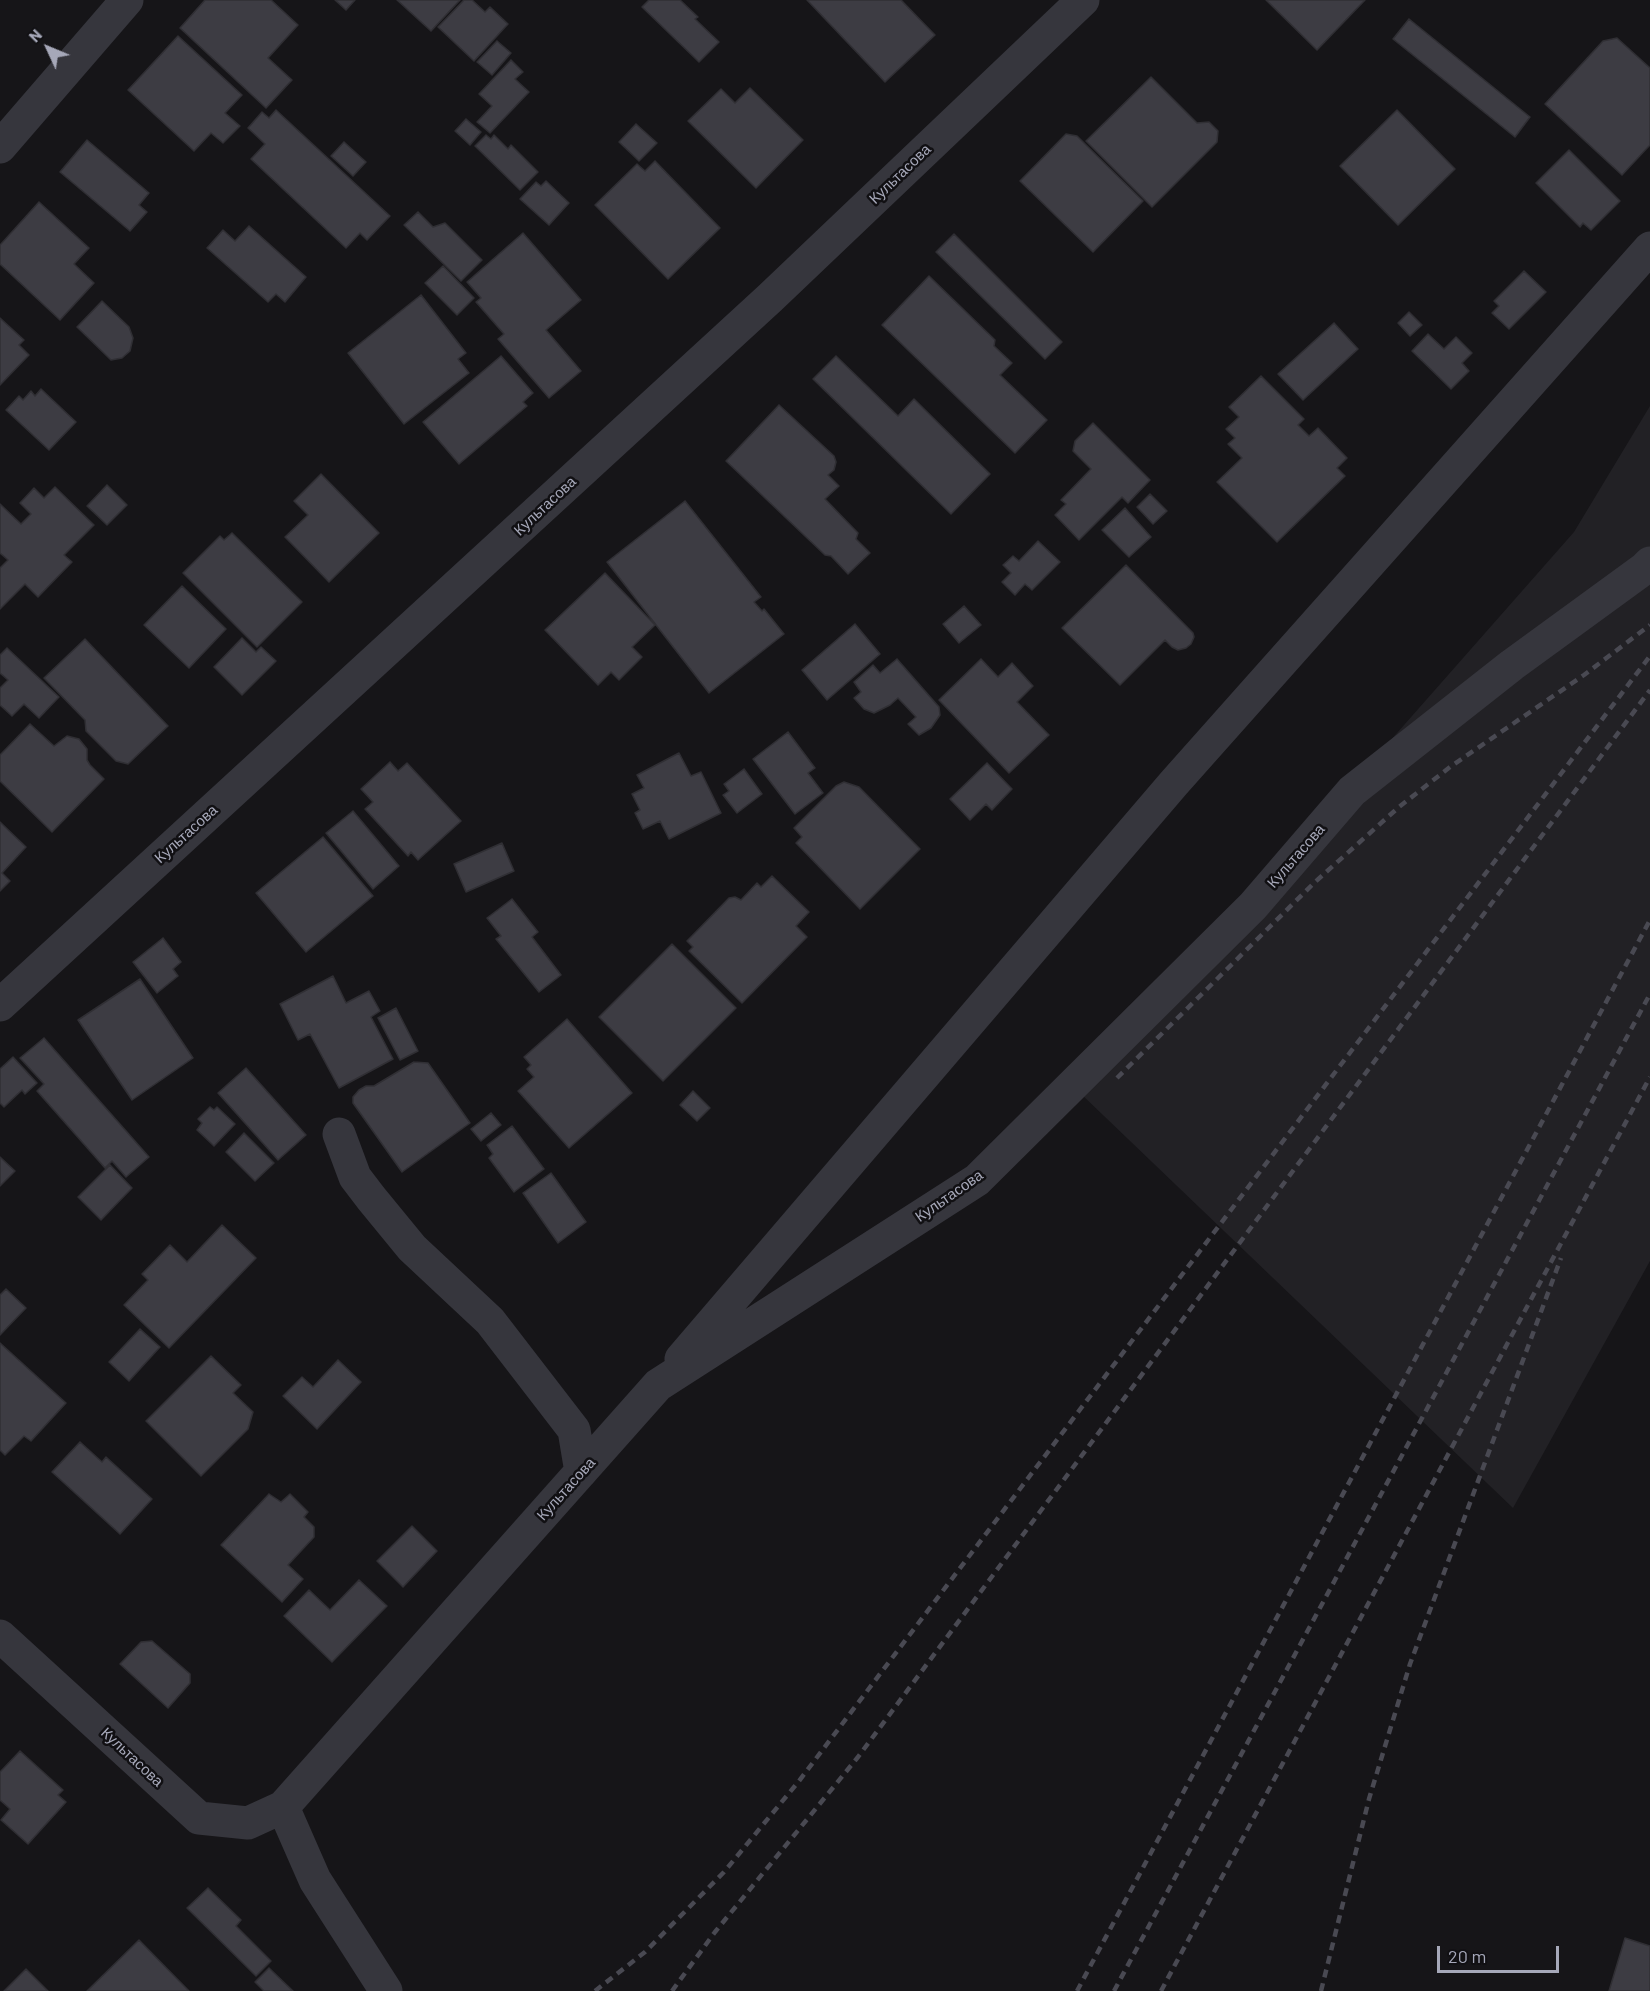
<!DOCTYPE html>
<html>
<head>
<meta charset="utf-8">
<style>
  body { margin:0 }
  #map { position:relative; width:1650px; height:1991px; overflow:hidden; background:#161518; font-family:Barlow,sans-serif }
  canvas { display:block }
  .north { position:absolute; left:18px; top:18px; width:60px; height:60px; -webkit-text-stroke:4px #111013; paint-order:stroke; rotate:314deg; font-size:16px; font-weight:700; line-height:24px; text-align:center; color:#a6a8b9 }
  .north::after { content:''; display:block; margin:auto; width:21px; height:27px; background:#a6a8b9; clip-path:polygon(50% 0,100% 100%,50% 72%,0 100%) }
  .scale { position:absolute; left:1437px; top:1946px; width:122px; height:27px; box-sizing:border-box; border:3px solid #a6a8b9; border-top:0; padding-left:8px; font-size:18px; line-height:21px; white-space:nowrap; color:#a6a8b9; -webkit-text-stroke:4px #111013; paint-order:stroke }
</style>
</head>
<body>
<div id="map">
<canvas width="1650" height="1991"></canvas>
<div class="north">N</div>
<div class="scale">20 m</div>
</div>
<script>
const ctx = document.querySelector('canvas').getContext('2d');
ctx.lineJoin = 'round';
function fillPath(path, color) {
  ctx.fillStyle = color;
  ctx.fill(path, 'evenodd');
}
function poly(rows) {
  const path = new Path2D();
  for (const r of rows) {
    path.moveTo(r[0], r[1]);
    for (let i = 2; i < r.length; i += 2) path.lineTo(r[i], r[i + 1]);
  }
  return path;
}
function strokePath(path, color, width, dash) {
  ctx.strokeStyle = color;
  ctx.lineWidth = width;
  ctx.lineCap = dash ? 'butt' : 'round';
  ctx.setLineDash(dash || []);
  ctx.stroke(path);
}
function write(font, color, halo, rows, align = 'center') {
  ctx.font = font + ' Barlow,sans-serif';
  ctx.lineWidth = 5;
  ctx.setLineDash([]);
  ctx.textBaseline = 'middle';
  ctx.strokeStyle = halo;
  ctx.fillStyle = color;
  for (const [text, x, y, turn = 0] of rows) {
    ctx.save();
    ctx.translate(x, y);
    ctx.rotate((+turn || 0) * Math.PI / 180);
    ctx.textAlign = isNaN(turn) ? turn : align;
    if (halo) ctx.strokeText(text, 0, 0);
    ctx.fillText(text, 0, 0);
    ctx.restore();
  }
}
fillPath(poly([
  [1650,406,1650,1261,1513,1508,1080,1093,1574,532]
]), '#222125');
const building = poly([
  [205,0,271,0,298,25,268,58,292,80,266,108,180,28,205,0],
  [335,0,355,0,346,10,335,0],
  [397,0,460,0,431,31,397,0],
  [464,0,472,0,485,12,490,7,508,24,474,61,438,27,464,0],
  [649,0,680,0,698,17,695,19,719,42,699,62,642,7,649,0],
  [807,0,901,0,935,35,885,82,807,0],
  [1266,0,1365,0,1317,50,1266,0],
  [1409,19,1530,117,1515,137,1393,39,1409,19],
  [178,36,242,95,225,113,240,126,223,143,211,133,194,151,128,90,178,36],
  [1617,38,1650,68,1650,145,1622,175,1545,104,1603,41,1617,38],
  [497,41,511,53,492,75,477,62,497,41],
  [511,60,523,72,515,79,529,92,490,133,477,122,492,106,479,94,511,60],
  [1151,77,1197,123,1209,122,1218,131,1217,142,1152,207,1086,141,1151,77],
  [750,88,803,140,756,188,688,121,721,89,735,103,750,88],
  [276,110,390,216,367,240,360,233,346,248,251,159,265,144,248,128,262,112,269,118,276,110],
  [1397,110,1455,169,1398,225,1340,166,1397,110],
  [466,119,481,132,470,145,455,131,466,119],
  [636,124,657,143,639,161,619,142,636,124],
  [1066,134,1077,136,1143,201,1093,252,1020,181,1066,134],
  [486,135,491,139,494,135,508,149,511,145,538,172,520,190,475,146,486,135],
  [87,140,149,193,139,205,147,212,130,231,60,172,87,140],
  [344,142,366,162,353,176,331,156,344,142],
  [1569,150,1620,201,1591,230,1583,223,1580,227,1536,183,1569,150],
  [655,161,720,228,668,279,595,205,637,164,645,171,655,161],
  [546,181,569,203,549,225,520,199,536,182,541,186,546,181],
  [39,202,89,248,74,264,94,283,60,320,0,264,0,245,39,202],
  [418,212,433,227,445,223,482,260,461,281,404,225,418,212],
  [249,226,306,277,285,302,276,294,268,302,207,248,223,230,235,241,249,226],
  [523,233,581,300,546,330,581,371,549,398,498,339,504,334,476,302,481,298,467,282,523,233],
  [954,234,1062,342,1045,359,936,252,954,234],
  [443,266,474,298,457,315,425,283,443,266],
  [1524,271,1546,292,1509,329,1492,313,1499,306,1494,301,1524,271],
  [929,276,995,340,994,346,1012,363,1000,375,1047,420,1015,453,882,325,929,276],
  [421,295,466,353,458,359,469,373,404,424,348,353,421,295],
  [102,301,129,327,133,338,130,351,122,358,111,360,77,327,102,301],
  [1409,312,1422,325,1410,336,1398,323,1409,312],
  [0,318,24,340,19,345,29,355,0,385,0,318],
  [1334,323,1358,349,1303,400,1278,374,1334,323],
  [1428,334,1444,349,1456,337,1472,353,1462,363,1469,371,1451,389,1412,351,1428,334],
  [501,356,533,393,523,402,527,406,459,464,423,422,501,356],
  [836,356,898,416,914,399,990,474,951,514,813,379,836,356],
  [1261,376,1304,419,1298,425,1309,436,1318,428,1347,458,1337,468,1345,476,1277,542,1217,482,1242,458,1228,444,1235,438,1226,429,1239,417,1229,407,1261,376],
  [41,389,76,422,49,450,6,410,19,396,23,400,31,391,35,396,41,389],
  [779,405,834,456,836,462,834,470,828,475,839,486,825,499,858,533,856,539,870,553,848,574,831,556,825,555,726,461,779,405],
  [1093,423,1150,480,1128,503,1122,497,1079,540,1055,515,1066,504,1061,500,1091,469,1073,451,1075,441,1093,423],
  [321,474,379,533,329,582,285,537,308,515,294,501,321,474],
  [107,485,127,505,107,525,87,506,107,485],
  [55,487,94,525,64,555,72,562,38,597,25,584,0,609,0,568,8,560,0,553,0,504,21,524,31,514,20,503,34,488,44,498,55,487],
  [1150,494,1167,511,1153,524,1137,507,1150,494],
  [685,501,761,597,754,602,762,611,764,609,784,634,709,693,607,562,685,501],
  [1125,508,1151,537,1129,557,1102,530,1125,508],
  [232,533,302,602,257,647,183,573,220,536,224,540,232,533],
  [1038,541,1060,562,1032,590,1025,584,1015,595,1002,582,1011,573,1003,565,1013,556,1019,561,1038,541],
  [1126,565,1193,633,1194,637,1191,644,1186,648,1178,650,1172,647,1165,640,1120,685,1062,628,1126,565],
  [605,573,655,625,632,647,642,657,619,680,611,672,598,685,545,630,605,573],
  [182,586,226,629,189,668,144,625,182,586],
  [964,606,981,625,959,643,943,624,964,606],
  [855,624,880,654,827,700,802,670,855,624],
  [242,638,256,652,261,647,276,661,242,695,214,667,242,638],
  [85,639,168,726,128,764,116,761,86,731,85,720,44,678,85,639],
  [7,648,59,697,39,718,24,704,12,716,0,705,0,688,8,680,0,673,0,655,7,648],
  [897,659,939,707,940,715,931,728,919,735,908,724,916,717,898,698,890,705,874,713,864,709,854,698,861,692,854,682,873,665,880,673,897,659],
  [981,659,998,677,1012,663,1033,686,1017,702,1049,735,1009,773,939,700,981,659],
  [30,724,54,746,67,736,79,739,87,749,87,760,90,765,104,779,52,832,0,781,0,755,30,724],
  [788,732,815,768,808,773,823,793,795,814,753,759,788,732],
  [679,753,691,776,701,772,721,813,669,839,660,821,643,829,635,813,640,810,632,794,644,788,637,775,679,753],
  [390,762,398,771,407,763,461,821,418,860,411,852,408,856,365,809,373,802,361,789,390,762],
  [987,763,1012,789,992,810,986,804,970,820,950,799,987,763],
  [744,769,762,794,737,813,723,795,729,791,724,784,744,769],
  [844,782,859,787,920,849,860,909,796,843,802,837,794,828,836,786,844,782],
  [353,811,399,866,373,889,326,833,353,811],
  [0,822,26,847,2,873,10,881,0,891,0,822],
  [323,837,373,896,306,952,256,893,323,837],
  [502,843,514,871,466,892,454,864,502,843],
  [772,876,809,912,796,926,807,937,742,1003,689,951,693,947,687,941,729,898,735,897,741,900,757,883,761,887,772,876],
  [512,899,538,932,532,937,561,975,539,992,496,939,501,936,487,918,512,899],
  [163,938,181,962,173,969,178,976,157,993,133,962,163,938],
  [672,944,736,1008,663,1081,599,1017,672,944],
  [333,976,346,1003,369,991,380,1011,371,1017,393,1059,339,1088,310,1034,298,1040,280,1004,333,976],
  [140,979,193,1058,132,1100,78,1020,140,979],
  [396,1008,418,1051,400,1060,378,1018,396,1008],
  [567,1019,632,1093,569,1148,518,1091,534,1077,527,1069,531,1065,524,1057,567,1019],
  [44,1038,149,1157,126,1177,112,1161,105,1168,37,1091,44,1084,20,1058,44,1038],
  [13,1057,37,1083,25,1094,22,1090,4,1107,0,1103,0,1069,13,1057],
  [414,1062,428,1063,470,1123,402,1172,353,1103,353,1097,359,1090,366,1086,374,1086,414,1062],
  [246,1068,306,1135,278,1160,218,1093,246,1068],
  [693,1091,710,1108,697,1121,680,1105,693,1091],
  [210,1107,214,1110,217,1107,235,1124,214,1146,197,1130,202,1123,198,1119,210,1107],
  [491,1113,501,1125,481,1141,471,1129,491,1113],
  [512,1126,544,1169,514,1192,489,1158,493,1154,487,1145,512,1126],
  [244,1133,274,1163,255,1181,226,1152,244,1133],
  [0,1157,15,1171,0,1186,0,1157],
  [110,1165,132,1188,101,1220,78,1197,110,1165],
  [551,1173,586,1222,558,1243,523,1193,551,1173],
  [222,1225,256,1258,169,1348,124,1305,148,1280,142,1274,170,1245,187,1262,222,1225],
  [6,1289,26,1308,0,1335,0,1295,6,1289],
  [140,1329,160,1347,129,1381,109,1362,140,1329],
  [0,1343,66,1403,31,1441,24,1436,5,1455,0,1450,0,1343],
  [211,1356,241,1385,233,1393,253,1412,248,1429,201,1476,146,1421,211,1356],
  [338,1360,361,1382,317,1429,283,1396,302,1377,313,1387,338,1360],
  [80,1442,102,1462,106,1457,152,1499,120,1534,52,1472,80,1442],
  [269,1494,281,1502,290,1494,308,1512,304,1517,314,1527,314,1537,288,1565,303,1579,282,1602,221,1545,269,1494],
  [412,1526,437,1551,403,1587,377,1561,412,1526],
  [359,1580,387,1606,332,1662,284,1616,309,1590,330,1610,359,1580],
  [152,1641,190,1674,190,1683,168,1708,120,1664,141,1642,152,1641],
  [20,1751,63,1790,58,1795,66,1802,28,1844,1,1820,10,1809,0,1800,0,1772,20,1751],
  [208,1888,241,1920,236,1926,271,1961,256,1976,187,1908,208,1888],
  [1625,1938,1650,1946,1650,1991,1609,1991,1625,1938],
  [139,1940,189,1991,87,1991,139,1940],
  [269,1968,293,1991,264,1991,255,1982,269,1968],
  [26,1969,48,1991,4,1991,26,1969]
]);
fillPath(building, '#3d3c43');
strokePath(building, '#302f34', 1.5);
strokePath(poly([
  [0,147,127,0],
  [0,1005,770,298,1083,0],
  [339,1134,355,1177,371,1198,412,1248,490,1321,574,1430,581,1472],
  [681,1359,1174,783,1650,248],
  [0,1636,199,1818,248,1823,283,1807,658,1385,977,1180,1253,906,1352,791,1512,665,1645,568,1650,563],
  [283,1807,315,1880,386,1991]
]), '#36363d', 33);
strokePath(poly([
  [1117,1078,1315,882,1399,807,1450,767,1584,675,1650,625],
  [595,1991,645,1952,724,1872,799,1781,1650,656],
  [672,1991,715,1932,858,1757,1650,690],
  [1077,1991,1650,920],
  [1114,1991,1650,994],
  [1161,1991,1650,1077],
  [1321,1991,1369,1799,1410,1664,1561,1258]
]), '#494952', 4.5, [8, 6]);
write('15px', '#a6a8b9', '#111013', [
  ["Культасова",900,174,-44],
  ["Культасова",545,506,-43],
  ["Культасова",186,834,-42],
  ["Культасова",1296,856,-49],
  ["Культасова",949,1196,-35],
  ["Культасова",566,1489,-48],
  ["Культасова",132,1757,43]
]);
</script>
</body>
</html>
